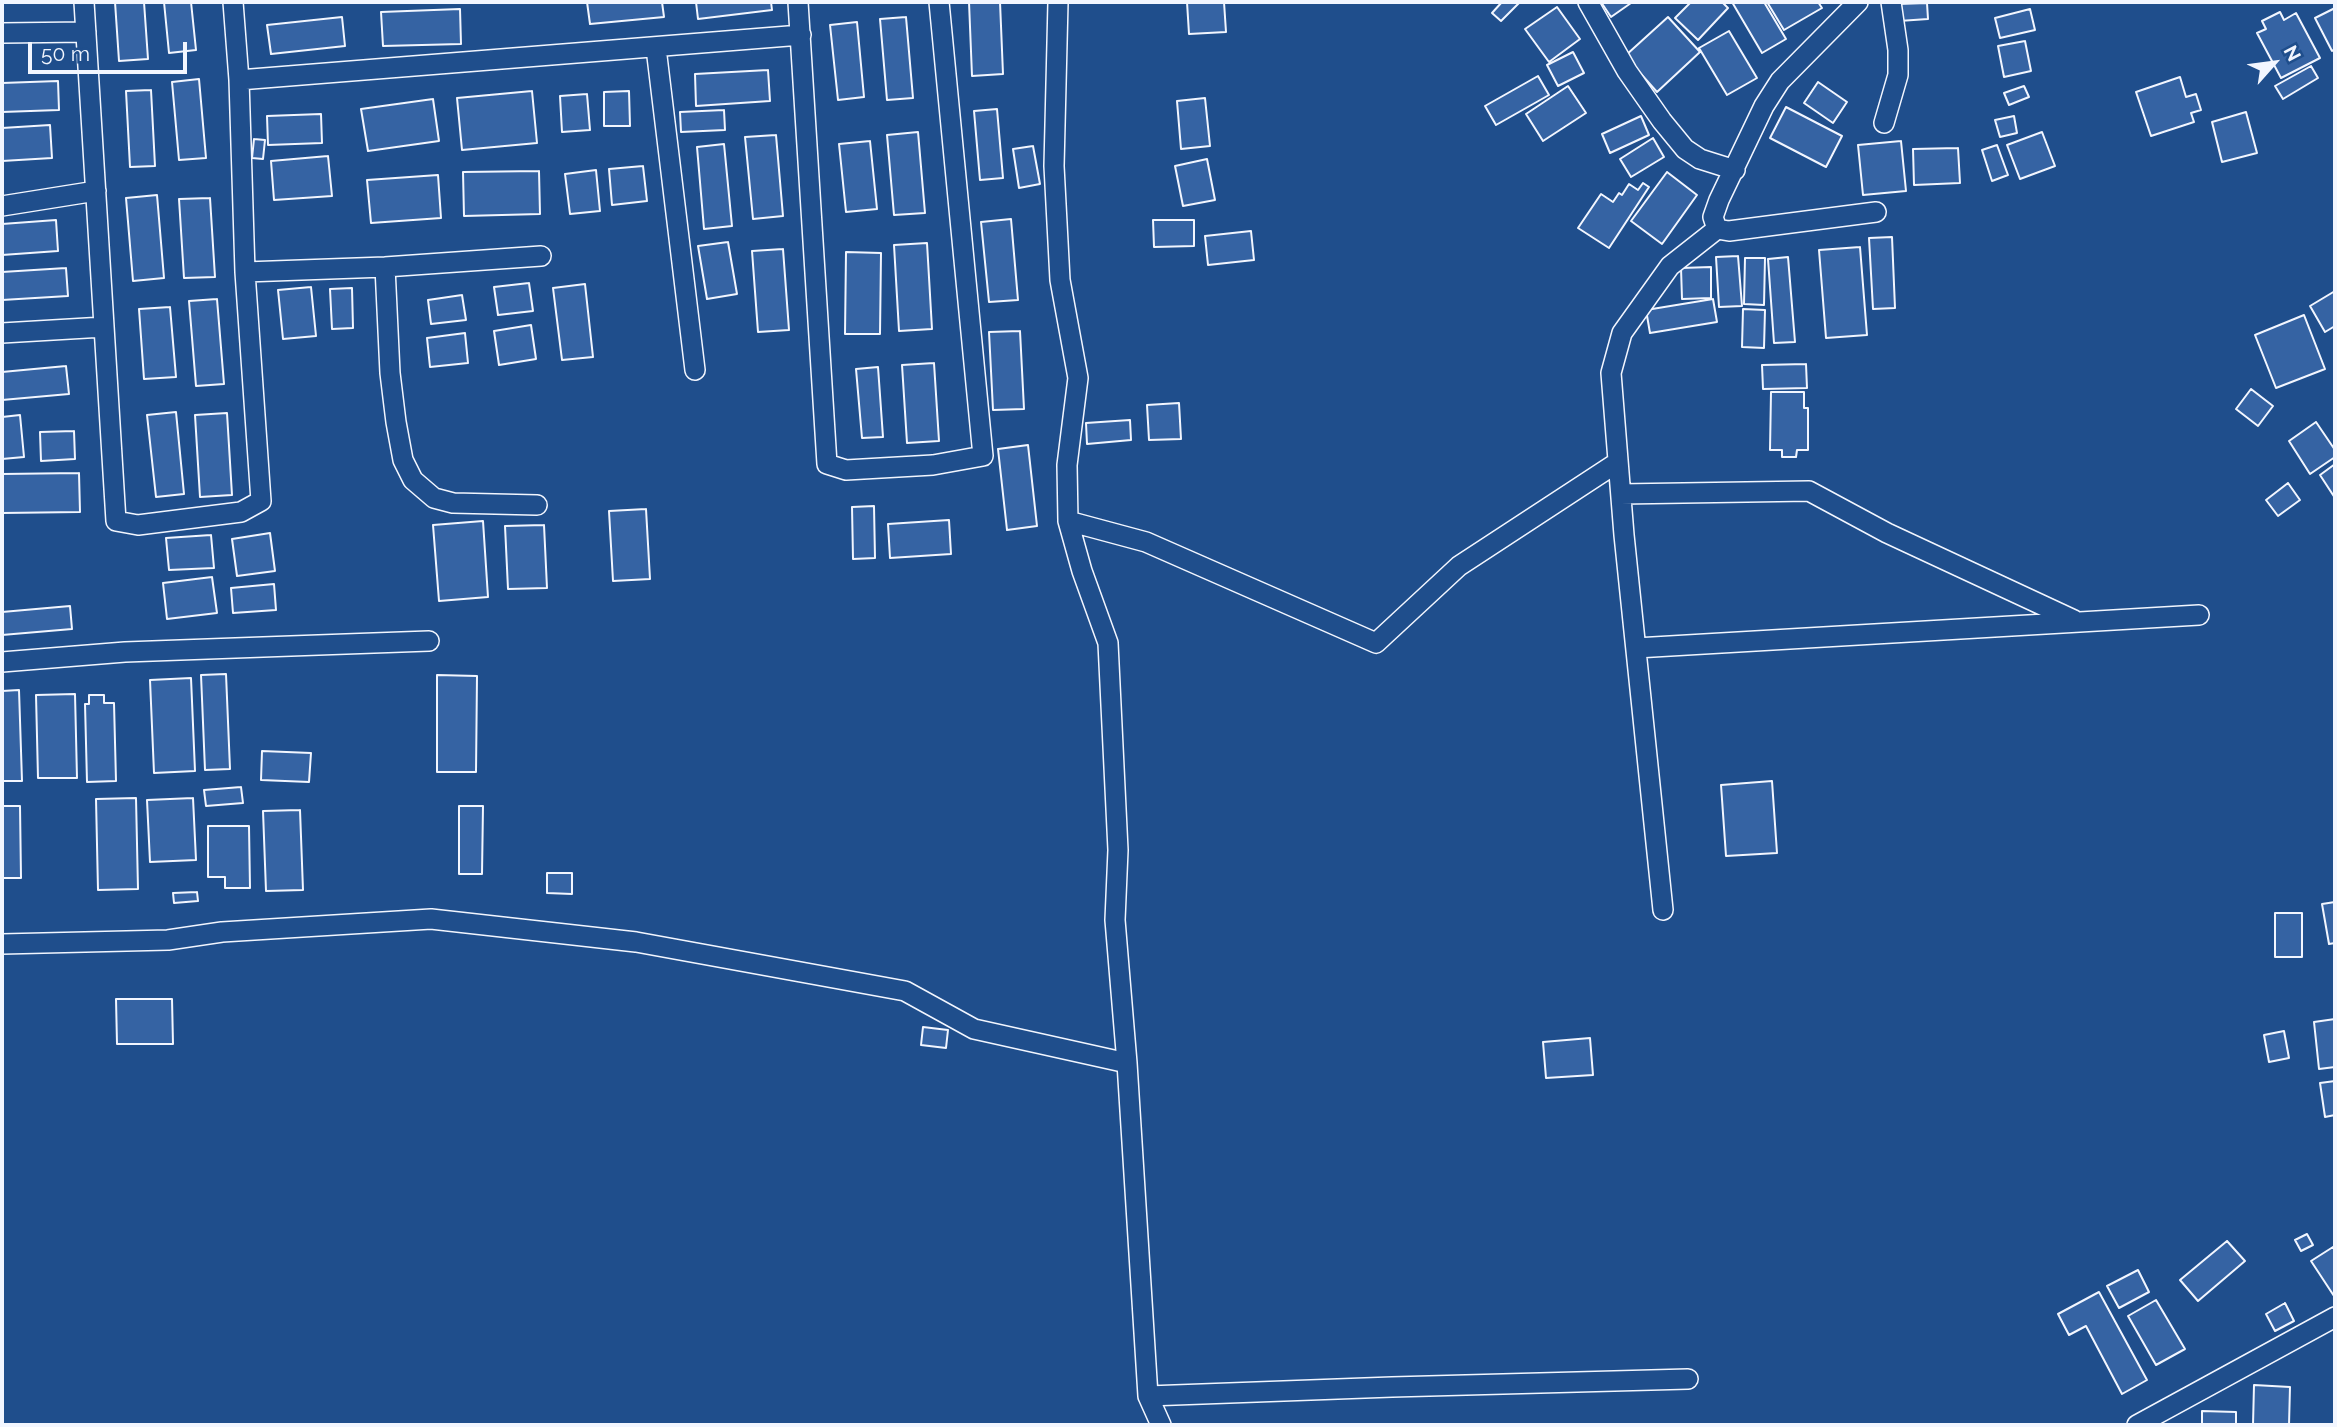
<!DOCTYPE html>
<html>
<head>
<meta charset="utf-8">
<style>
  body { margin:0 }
  #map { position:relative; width:2337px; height:1427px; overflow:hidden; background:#1f4e8c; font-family:Raleway,sans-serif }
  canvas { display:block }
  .frame { position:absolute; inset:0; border:4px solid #f2f6ff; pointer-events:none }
  .north { position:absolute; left:2239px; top:28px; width:70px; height:70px; -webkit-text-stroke:5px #1f4e8c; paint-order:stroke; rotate:62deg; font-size:19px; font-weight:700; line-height:28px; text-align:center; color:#f2f6ff }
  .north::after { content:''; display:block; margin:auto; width:24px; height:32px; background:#f2f6ff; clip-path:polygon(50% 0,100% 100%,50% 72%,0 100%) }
  .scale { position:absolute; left:28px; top:42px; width:159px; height:32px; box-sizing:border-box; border:4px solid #f2f6ff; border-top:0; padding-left:9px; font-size:21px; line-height:24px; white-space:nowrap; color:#f2f6ff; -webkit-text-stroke:5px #1f4e8c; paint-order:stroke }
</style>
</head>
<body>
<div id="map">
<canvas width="2337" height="1427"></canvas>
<div class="frame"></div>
<div class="north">N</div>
<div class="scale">50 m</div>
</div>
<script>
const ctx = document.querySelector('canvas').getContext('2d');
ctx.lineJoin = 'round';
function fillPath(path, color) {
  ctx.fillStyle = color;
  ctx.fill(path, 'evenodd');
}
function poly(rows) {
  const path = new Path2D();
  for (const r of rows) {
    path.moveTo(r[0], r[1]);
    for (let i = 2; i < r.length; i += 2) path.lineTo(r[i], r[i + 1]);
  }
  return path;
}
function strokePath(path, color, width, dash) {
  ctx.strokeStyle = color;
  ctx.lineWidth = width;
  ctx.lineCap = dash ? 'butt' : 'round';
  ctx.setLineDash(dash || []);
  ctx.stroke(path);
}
const building = poly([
  [115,2,144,2,148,59,119,61,115,2],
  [164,2,191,2,196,50,169,53,164,2],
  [587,2,662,2,664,17,590,24,587,2],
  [696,2,771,2,772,10,698,19,696,2],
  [969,2,1000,2,1003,74,972,76,969,2],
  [1187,2,1224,2,1226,32,1189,34,1187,2],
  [1502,2,1520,2,1501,21,1492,13,1502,2],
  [1601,2,1630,2,1631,3,1611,17,1601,2],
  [1691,2,1722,2,1728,8,1698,40,1675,18,1691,2],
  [1732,2,1764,2,1786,39,1762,53,1732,2],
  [1767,2,1818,2,1822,8,1784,30,1767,2],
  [1927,3,1928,19,1899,21,1898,4,1927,3],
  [1557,7,1580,39,1549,62,1525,29,1557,7],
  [2335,8,2335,49,2332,51,2315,18,2335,8],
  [460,9,461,44,383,46,381,12,460,9],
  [2030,9,2035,30,2000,38,1995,18,2030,9],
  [2280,12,2284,20,2296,13,2320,58,2281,78,2257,33,2266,29,2262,21,2280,12],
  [342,17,345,46,271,54,267,25,342,17],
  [906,17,913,98,887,100,880,19,906,17],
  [1668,17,1700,52,1657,92,1625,56,1668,17],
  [857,22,864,97,838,100,830,25,857,22],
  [1729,31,1757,78,1727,95,1699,48,1729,31],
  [2025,41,2031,71,2004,77,1998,46,2025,41],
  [1573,52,1584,73,1558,86,1547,65,1573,52],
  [2311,66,2318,78,2283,99,2275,86,2311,66],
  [768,70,770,101,696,106,695,74,768,70],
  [1538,76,1549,95,1496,125,1485,106,1538,76],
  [2180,77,2186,97,2196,94,2201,110,2191,113,2194,122,2151,136,2136,92,2180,77],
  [199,79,206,158,179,160,172,82,199,79],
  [58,81,59,110,2,112,2,83,58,81],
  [1818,82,1847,102,1833,123,1804,103,1818,82],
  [1568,86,1586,113,1543,141,1526,114,1568,86],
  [2024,86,2029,97,2009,105,2004,93,2024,86],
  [151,90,155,166,130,167,126,91,151,90],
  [532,91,537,143,462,150,457,98,532,91],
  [629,91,630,126,604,126,604,92,629,91],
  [587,94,590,130,562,132,560,96,587,94],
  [1205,98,1210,146,1181,149,1177,101,1205,98],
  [433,99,439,141,368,151,361,109,433,99],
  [1786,107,1842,136,1826,167,1770,138,1786,107],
  [997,109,1003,178,980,180,974,111,997,109],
  [724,110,725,130,681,132,680,112,724,110],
  [2246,112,2257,153,2222,162,2212,122,2246,112],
  [321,114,322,143,268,145,267,116,321,114],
  [1641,116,1649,135,1610,153,1602,134,1641,116],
  [2014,116,2017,133,2000,137,1995,120,2014,116],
  [50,125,52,158,2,161,2,128,50,125],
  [918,132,925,213,894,215,887,135,918,132],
  [2042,132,2055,166,2020,179,2007,145,2042,132],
  [776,135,783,216,753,219,745,137,776,135],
  [1653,138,1664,157,1631,177,1620,159,1653,138],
  [254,139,265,140,263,159,252,158,254,139],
  [870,141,877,209,846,212,839,144,870,141],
  [1901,141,1906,191,1863,195,1858,145,1901,141],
  [724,144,732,226,704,229,697,147,724,144],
  [1997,145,2008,175,1992,181,1982,150,1997,145],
  [1033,146,1040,184,1019,188,1013,149,1033,146],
  [1958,148,1960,183,1914,185,1913,149,1958,148],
  [328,156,332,196,274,200,271,161,328,156],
  [1207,159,1215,200,1183,206,1175,166,1207,159],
  [643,166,647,201,612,205,609,169,643,166],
  [596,170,600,211,570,214,565,174,596,170],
  [539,171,540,214,464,216,463,172,539,171],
  [1667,172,1697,195,1662,244,1631,221,1667,172],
  [438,175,441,218,371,223,367,180,438,175],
  [1643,183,1649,187,1609,248,1578,228,1601,194,1613,202,1619,193,1622,195,1629,184,1638,190,1643,183],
  [157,195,164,278,133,281,126,198,157,195],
  [210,198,215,277,184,278,179,199,210,198],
  [1011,219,1018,300,989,302,981,222,1011,219],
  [56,220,58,251,2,255,2,224,56,220],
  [1153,220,1194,220,1194,246,1154,247,1153,220],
  [1251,231,1254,260,1208,265,1205,236,1251,231],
  [1892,237,1895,308,1873,309,1869,238,1892,237],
  [728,242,737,294,707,299,698,246,728,242],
  [927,243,932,329,899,331,894,245,927,243],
  [1860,247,1867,335,1826,338,1819,250,1860,247],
  [783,249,789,330,758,332,752,251,783,249],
  [846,252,881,253,880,334,845,334,846,252],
  [1738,256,1742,306,1719,307,1716,257,1738,256],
  [1788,257,1795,342,1774,343,1768,259,1788,257],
  [1745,258,1765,258,1764,305,1744,304,1745,258],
  [1711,267,1711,298,1682,299,1681,268,1711,267],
  [66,268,68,296,2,300,2,272,66,268],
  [529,283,533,311,498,315,494,287,529,283],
  [585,284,593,357,562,360,553,288,585,284],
  [311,287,316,336,283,339,278,290,311,287],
  [352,288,353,328,332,329,330,289,352,288],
  [2335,291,2335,326,2325,332,2310,306,2335,291],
  [462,295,466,320,431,324,428,300,462,295],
  [217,299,224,384,196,386,189,301,217,299],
  [1713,299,1717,322,1650,333,1646,310,1713,299],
  [170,307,176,377,144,379,139,309,170,307],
  [1743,309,1765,310,1764,348,1742,347,1743,309],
  [2304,315,2325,369,2276,388,2255,335,2304,315],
  [531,325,536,359,499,365,494,331,531,325],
  [1020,331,1024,409,993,410,989,332,1020,331],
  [465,333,468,363,430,367,427,338,465,333],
  [934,363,939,441,907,443,902,365,934,363],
  [1806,364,1807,388,1763,389,1762,365,1806,364],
  [66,366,69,394,2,400,2,372,66,366],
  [878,367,883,437,862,438,856,369,878,367],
  [2251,389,2273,406,2258,426,2236,409,2251,389],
  [1771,392,1804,392,1804,408,1808,408,1808,450,1797,450,1796,457,1782,457,1782,450,1770,450,1771,392],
  [1179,403,1181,439,1149,440,1147,405,1179,403],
  [176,412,184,494,156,497,147,415,176,412],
  [227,413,232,495,200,497,195,415,227,413],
  [20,415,24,457,2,459,2,417,20,415],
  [1130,420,1131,440,1087,444,1086,423,1130,420],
  [2316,422,2335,450,2335,457,2310,474,2289,441,2316,422],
  [74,431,75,459,41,461,40,432,74,431],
  [1028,445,1037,526,1007,530,998,449,1028,445],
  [2335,464,2335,498,2320,475,2335,464],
  [79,473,80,512,2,513,2,474,79,473],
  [2288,483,2300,500,2278,516,2266,500,2288,483],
  [874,506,875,558,853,559,852,507,874,506],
  [646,509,650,579,613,581,609,511,646,509],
  [949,520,951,554,890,558,888,524,949,520],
  [483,521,488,597,439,601,433,525,483,521],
  [544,525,547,588,508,589,505,526,544,525],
  [270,533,275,571,237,576,232,539,270,533],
  [211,535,214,568,169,570,166,538,211,535],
  [212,577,217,613,167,619,163,583,212,577],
  [274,584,276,610,233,613,231,588,274,584],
  [70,606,72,629,2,635,2,612,70,606],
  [226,674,230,769,205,770,201,675,226,674],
  [437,675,477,676,476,772,437,772,437,675],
  [191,678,195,771,154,773,150,680,191,678],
  [19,690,22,781,2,781,2,691,19,690],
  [75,694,77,778,38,778,36,695,75,694],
  [89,695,104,695,104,703,114,703,116,781,87,782,85,704,89,704,89,695],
  [262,751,311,753,309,782,261,780,262,751],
  [1772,781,1777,853,1726,856,1721,785,1772,781],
  [241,787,243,803,206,806,204,790,241,787],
  [136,798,138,889,98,890,96,799,136,798],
  [193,798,196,860,150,862,147,800,193,798],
  [2,806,20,806,21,878,2,878,2,806],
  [459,806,483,806,482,874,459,874,459,806],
  [300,810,303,890,266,891,263,811,300,810],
  [208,826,249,826,250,888,225,888,225,877,208,877,208,826],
  [547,873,572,873,572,894,547,893,547,873],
  [197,892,198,901,174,903,173,893,197,892],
  [2335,902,2335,943,2329,944,2322,904,2335,902],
  [2275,913,2302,913,2302,957,2275,957,2275,913],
  [116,999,172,999,173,1044,117,1044,116,999],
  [2335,1019,2335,1067,2319,1069,2314,1022,2335,1019],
  [923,1027,948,1030,946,1048,921,1045,923,1027],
  [2284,1031,2289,1058,2269,1062,2264,1035,2284,1031],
  [1590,1038,1593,1075,1546,1078,1543,1042,1590,1038],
  [2335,1081,2335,1115,2325,1117,2320,1083,2335,1081],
  [2307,1234,2313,1245,2301,1251,2295,1240,2307,1234],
  [2227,1241,2245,1261,2198,1301,2180,1280,2227,1241],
  [2333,1247,2335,1250,2334,1296,2311,1261,2333,1247],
  [2138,1270,2149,1292,2119,1308,2107,1286,2138,1270],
  [2099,1292,2147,1380,2122,1394,2086,1326,2069,1335,2058,1314,2099,1292],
  [2156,1300,2185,1349,2156,1365,2128,1316,2156,1300],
  [2285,1303,2294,1321,2275,1331,2266,1314,2285,1303],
  [2254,1385,2290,1387,2289,1425,2253,1425,2254,1385],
  [2202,1411,2236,1412,2236,1425,2202,1425,2202,1411]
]);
fillPath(building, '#3563a3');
strokePath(building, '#f2f6ff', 2);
const minor = poly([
  [84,2,116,521,138,525,241,512,261,501,245,272,239,80,233,2],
  [798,2,827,464,846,470,933,465,983,456,939,2],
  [1058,2,1054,166,1060,280,1078,378,1067,465,1068,521,1082,571,1108,643,1118,850,1115,920,1127,1063,1148,1396,1161,1425],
  [1588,2,1627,71,1662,121,1685,149,1700,159,1735,170],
  [1858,2,1780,81,1764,106,1719,200,1713,217,1717,229,1729,231,1876,212],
  [2,33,86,32],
  [656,48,695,370],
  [239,80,801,35],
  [1884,123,1898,75,1898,50,1891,2],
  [2,206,96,191],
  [385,267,390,373,396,422,403,460,413,480,434,498,453,503,537,505],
  [245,272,385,267,541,256],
  [2,333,104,327],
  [1621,494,1809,491,1887,533,2074,620],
  [1068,521,1146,542,1376,643,1459,566,1618,462],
  [1636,648,2199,615],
  [2,662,125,652,429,641],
  [1663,910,1624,535,1611,373,1622,333,1670,266,1717,229],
  [2,944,168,940,222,932,431,919,636,942,905,991,974,1029,1127,1063],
  [1148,1396,1392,1387,1688,1379],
  [2137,1425,2335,1317]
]);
strokePath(minor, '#f2f6ff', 22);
strokePath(minor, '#1f4e8c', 19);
</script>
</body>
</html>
